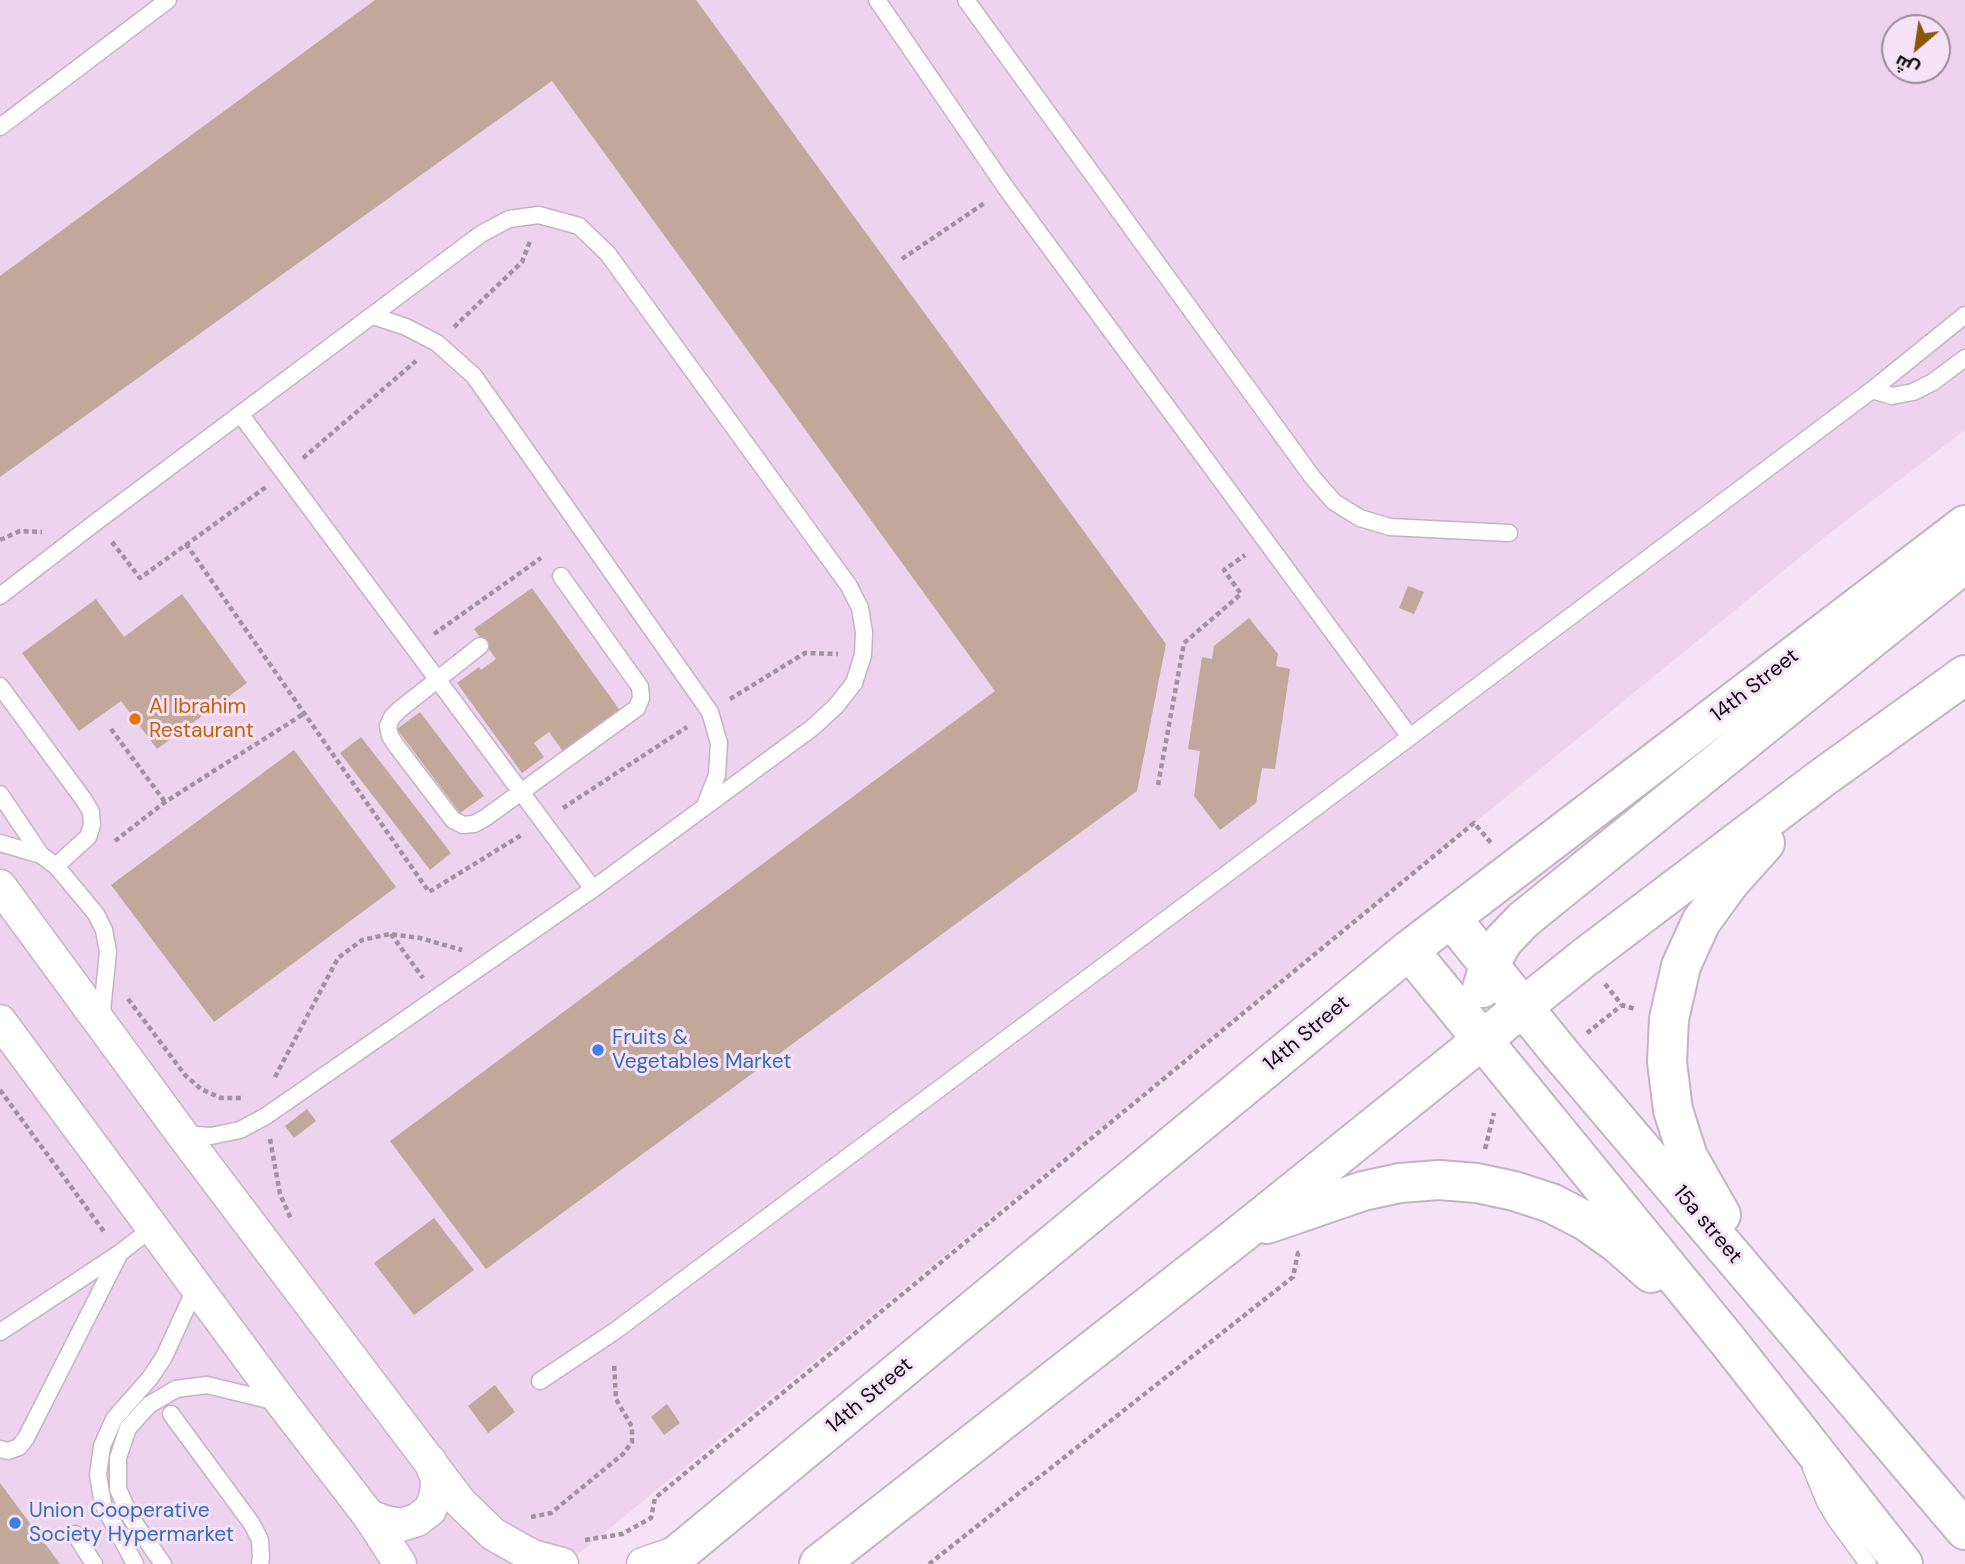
<!DOCTYPE html>
<html>
<head>
<meta charset="utf-8">
<style>
  body { margin:0 }
  #map { position:relative; width:1965px; height:1564px; overflow:hidden; background:#f6e2f7; font-family:"DM Sans",Cairo,sans-serif }
  canvas { display:block }
  .north { position:absolute; left:1881px; top:14px; width:70px; height:70px; box-sizing:border-box; background:#f6e2f7; border:2px solid #9a8b9b; border-radius:50%; rotate:209deg; font-size:19px; font-weight:700; line-height:28px; text-align:center; color:#0f0910 }
  .north::after { content:''; display:block; margin:auto; width:24px; height:32px; background:#8a5702; clip-path:polygon(50% 0,100% 100%,50% 72%,0 100%) }
</style>
</head>
<body>
<div id="map">
<canvas width="1965" height="1564"></canvas>
<div class="north">ش</div>
</div>
<script>
const ctx = document.querySelector('canvas').getContext('2d');
ctx.lineJoin = 'round';
function fillPath(path, color) {
  ctx.fillStyle = color;
  ctx.fill(path, 'evenodd');
}
function poly(rows) {
  const path = new Path2D();
  for (const r of rows) {
    path.moveTo(r[0], r[1]);
    for (let i = 2; i < r.length; i += 2) path.lineTo(r[i], r[i + 1]);
  }
  return path;
}
function strokePath(path, color, width, dash) {
  ctx.strokeStyle = color;
  ctx.lineWidth = width;
  ctx.lineCap = dash ? 'butt' : 'round';
  ctx.setLineDash(dash || []);
  ctx.stroke(path);
}
function write(font, color, halo, rows, align = 'center') {
  ctx.font = font + ' "DM Sans",sans-serif';
  ctx.lineWidth = 6;
  ctx.setLineDash([]);
  ctx.textBaseline = 'middle';
  ctx.strokeStyle = halo;
  ctx.fillStyle = color;
  for (const [text, x, y, turn = 0] of rows) {
    ctx.save();
    ctx.translate(x, y);
    ctx.rotate((+turn || 0) * Math.PI / 180);
    ctx.textAlign = isNaN(turn) ? turn : align;
    if (halo) ctx.strokeText(text, 0, 0);
    ctx.fillText(text, 0, 0);
    ctx.restore();
  }
}
fillPath(poly([
  [0,0,1965,0,1965,430,1826,536,566,1564,0,1564],
  [1895,28,1937,28,1937,70,1895,70]
]), '#edd3ee');
fillPath(poly([
  [375,0,696,0,1166,644,1137,791,486,1269,390,1141,995,691,552,81,0,477,0,276],
  [1408,586,1424,592,1414,614,1399,608],
  [532,588,624,716,567,757,549,732,534,743,544,757,522,773,457,683,479,667,481,670,496,659,474,629],
  [182,594,247,683,157,749,121,701,79,731,22,653,96,599,124,637],
  [1249,618,1278,654,1276,666,1290,669,1275,769,1262,768,1256,803,1220,830,1194,796,1200,751,1188,749,1202,657,1212,659,1214,646],
  [420,712,484,796,460,813,397,729],
  [361,737,451,853,430,870,340,753],
  [294,750,396,887,214,1022,111,885],
  [307,1109,316,1121,294,1138,285,1126],
  [434,1218,474,1270,414,1315,374,1263],
  [495,1385,515,1412,488,1433,468,1406],
  [667,1404,680,1423,664,1435,651,1417],
  [0,1483,60,1564,0,1564]
]), '#c2a89b');
const lane = poly([
  [877,0,1006,188,1410,737],
  [966,0,1313,478,1334,502,1360,518,1390,527,1509,533],
  [0,127,168,0],
  [373,316,406,327,437,343,474,376,698,695,710,712,719,743,717,775,706,803],
  [1872,390,1892,396,1913,392,1933,382,1965,358],
  [241,415,593,889],
  [0,596,96,522,481,234,509,219,539,215,579,226,608,254,849,586,860,608,864,632,863,655,854,683,836,706,812,728,593,889,266,1116,240,1130,211,1136,182,1134],
  [480,646,399,710,392,717,388,726,390,736,395,744,453,820,463,825,474,824,485,818,637,708,641,698,640,687,561,576],
  [0,686,84,800,91,812,92,825,88,837,56,866],
  [0,794,41,855],
  [0,843,41,855,56,866,96,914,104,930,108,952,101,1021],
  [0,1332,120,1253,152,1228],
  [540,1381,615,1331,1410,737,1872,390,1965,315],
  [171,1414,252,1524,260,1540,261,1557,260,1564],
  [0,1449,8,1451,19,1447,26,1438,120,1253],
  [1811,1468,1825,1502,1835,1519,1868,1564],
  [75,1534,94,1564],
  [135,1564,103,1504,98,1475,102,1446,114,1419,150,1378,164,1357,196,1287],
  [163,1564,131,1518,118,1489,118,1458,128,1428,149,1405,176,1389,207,1385,277,1402]
]);
const street = poly([
  [0,886,182,1134,460,1502,493,1534,532,1556,562,1564],
  [0,1021,282,1403,369,1516,400,1564],
  [369,1516,385,1522,401,1525,417,1520,430,1510,436,1495,437,1479,430,1461],
  [643,1564,684,1550]
]);
const secondary = poly([
  [1451,918,1561,1054,1965,1530],
  [1409,950,1728,1341,1903,1564],
  [1482,988,1489,966,1503,941,1523,920,1965,563],
  [1721,1215,1688,1157,1673,1110,1667,1062,1669,1019,1681,966,1701,922,1730,882,1765,843],
  [1267,1224,1363,1191,1400,1183,1439,1180,1477,1183,1514,1191,1551,1203,1586,1221,1617,1243,1651,1273],
  [666,1564,1409,950,1965,525],
  [819,1564,1242,1233,1584,958,1822,778,1965,675]
]);
strokePath(lane, '#c6b2c7', 19);
strokePath(street, '#c6b2c7', 35);
strokePath(secondary, '#c6b2c7', 42);
strokePath(poly([
  [902,259,986,202],
  [454,327,522,262,530,241],
  [303,458,416,361],
  [0,540,20,531,42,532],
  [112,542,140,578,266,487],
  [186,544,429,892,523,834],
  [434,634,541,558],
  [730,699,805,653,838,654],
  [111,729,165,802],
  [1158,785,1184,643,1241,594,1224,570,1245,555],
  [563,808,687,727],
  [115,841,165,802,305,713],
  [391,934,423,978],
  [1605,984,1622,1005,1635,1009],
  [128,999,185,1075,201,1089,221,1098,242,1098],
  [1587,1033,1622,1005],
  [275,1077,338,958,362,940,390,934,420,938,462,950],
  [0,1090,105,1233],
  [270,1139,280,1194,291,1219],
  [1485,1149,1494,1113],
  [531,1517,551,1513,623,1454,632,1442,632,1427,616,1399,614,1363],
  [585,1540,622,1534,651,1518,655,1498,1474,823,1492,844],
  [929,1564,1293,1277,1298,1253,1300,1252]
]), '#a092a1', 4.5, [5, 3.5]);
strokePath(lane, '#fff', 16);
strokePath(street, '#fff', 32);
strokePath(secondary, '#fff', 38);
for (const [x, y, r, color] of [
  [135,719,7,"#e8710a"],
  [598,1050,7,"#3f7fe0"],
  [15,1523,7,"#3f7fe0"]
]) {
  const dot = new Path2D();
  dot.arc(x, y, r, 0, 2 * Math.PI);
  ctx.fillStyle = color;
  ctx.fill(dot);
  strokePath(dot, '#f6e2f7', 2.5);
}
write('21px', '#0f0910', '#f6e2f7', [
  ["14th Street",1755,686,-38],
  ["14th Street",1307,1034,-40],
  ["15a street",1707,1225,50],
  ["14th Street",870,1396,-40]
]);
write('21px', '#c56008', '#f6e2f7', [
  ["Al Ibrahim",149,707],
  ["Restaurant",149,731]
], 'left');
write('21px', '#366cbe', '#f6e2f7', [
  ["Fruits &",612,1038],
  ["Vegetables Market",612,1062],
  ["Union Cooperative",29,1511],
  ["Society Hypermarket",29,1535]
], 'left');
</script>
</body>
</html>
